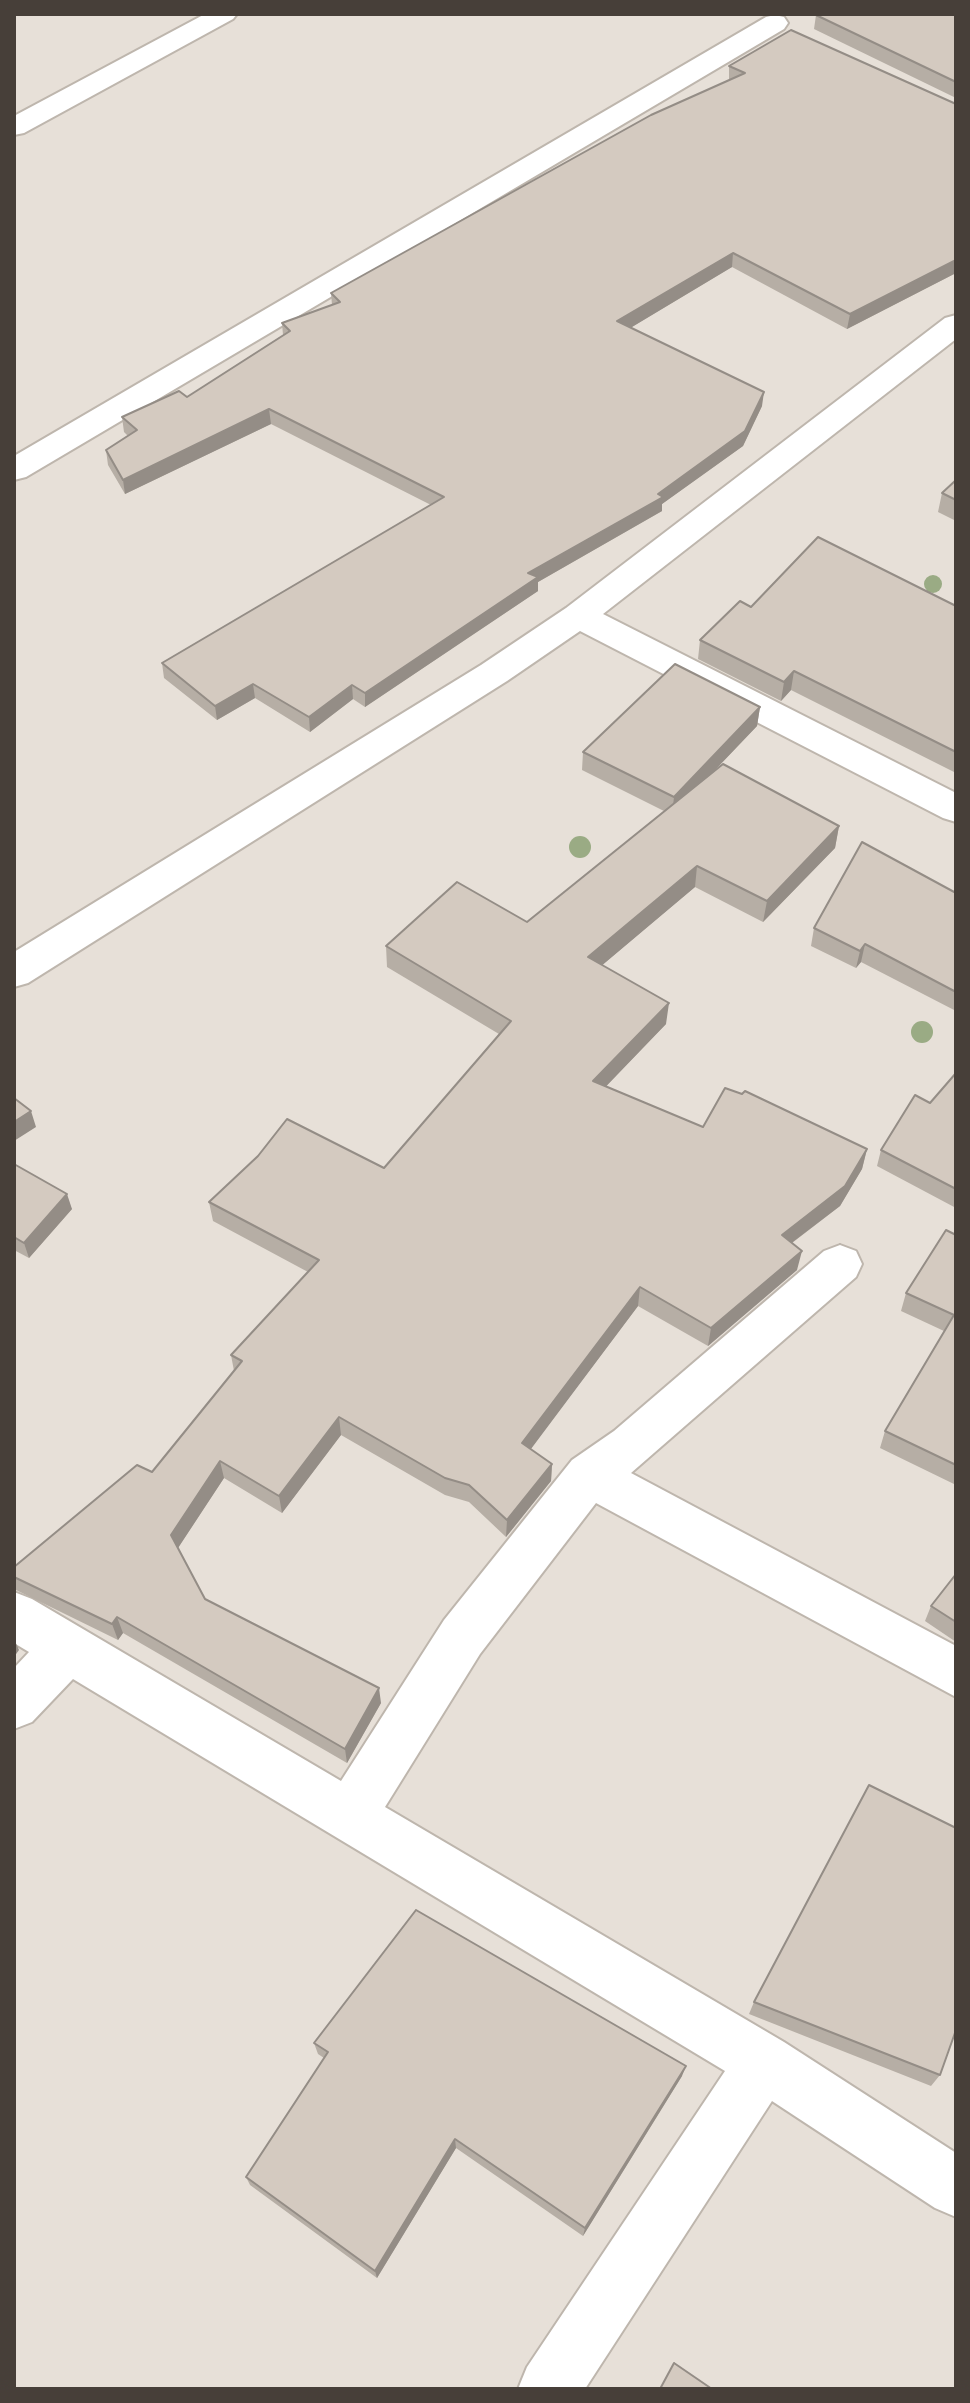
<!DOCTYPE html>
<html>
<head>
<meta charset="utf-8">
<style>
  body { margin:0 }
  #map { position:relative; width:970px; height:2403px; overflow:hidden; background:#f3efea; font-family:"DM Sans",sans-serif }
  canvas { display:block }
  .frame { position:absolute; inset:0; border:16px solid #473f39; pointer-events:none }
</style>
</head>
<body>
<div id="map">
<canvas width="970" height="2403"></canvas>
<div class="frame"></div>
</div>
<script>
const ctx = document.querySelector('canvas').getContext('2d');
ctx.lineJoin = 'round';
function fillPath(path, color) {
  ctx.fillStyle = color;
  ctx.fill(path, 'evenodd');
}
function poly(rows) {
  const path = new Path2D();
  for (const r of rows) {
    path.moveTo(r[0], r[1]);
    for (let i = 2; i < r.length; i += 2) path.lineTo(r[i], r[i + 1]);
  }
  return path;
}
function strokePath(path, color, width, dash) {
  ctx.strokeStyle = color;
  ctx.lineWidth = width;
  ctx.lineCap = dash ? 'butt' : 'round';
  ctx.setLineDash(dash || []);
  ctx.stroke(path);
}
fillPath(poly([
  [14,14,956,14,956,2389,14,2389]
]), '#e7e0d8');
const street = poly([
  [205,14,237,14,233,19,24,133,14,135,14,116,205,14],
  [775,15,784,17,788,23,784,29,26,477,14,480,14,456,766,17,775,15],
  [956,315,956,339,603,614,956,793,956,822,943,818,580,631,507,681,28,983,14,987,14,952,481,665,566,608,945,318,956,315],
  [840,1245,856,1251,862,1264,856,1277,631,1473,956,1646,956,1697,596,1503,480,1654,385,1807,784,2042,956,2153,956,2217,935,2208,772,2101,585,2389,518,2389,527,2367,725,2071,73,1679,32,1722,14,1729,14,1668,29,1652,14,1643,14,1592,32,1599,341,1781,444,1620,572,1460,614,1431,824,1251,840,1245]
]);
strokePath(street, '#beb6ad', 4);
fillPath(street, '#fff');
ctx.fillStyle = '#9aab84';
for (const [x, y, r] of [
  [933,584,9],
  [580,847,11],
  [922,1032,11]
]) {
  ctx.beginPath();
  ctx.arc(x, y, r, 0, 2 * Math.PI);
  ctx.fill();
}
fillPath(poly([
  [813,14,956,14,956,98,814,29,816,15],
  [729,66,956,104,956,273,847,329,732,267,630,328,762,406,743,446,662,504,662,511,538,582,538,591,365,707,353,699,310,732,255,698,217,720,164,678,162,663,431,505,271,424,125,494,108,465,106,450,128,436,124,432,122,417,187,397,283,335,282,323,332,305,331,293,729,80],
  [956,480,956,521,938,512,942,493],
  [956,606,956,773,791,690,781,701,698,659,700,640,751,607],
  [760,707,757,726,715,770,839,826,835,848,763,922,695,887,602,965,666,1024,606,1086,703,1127,867,1149,862,1169,840,1206,792,1243,797,1270,708,1346,638,1306,530,1449,552,1464,551,1481,506,1537,469,1502,445,1495,341,1435,282,1513,224,1478,178,1548,205,1599,381,1703,347,1763,123,1633,118,1640,14,1589,14,1567,152,1472,234,1371,231,1355,308,1272,213,1221,209,1202,384,1168,499,1034,387,967,386,946,527,922,664,811,582,770,583,752],
  [956,893,956,1011,861,962,856,968,811,946,814,928],
  [956,1073,956,1208,877,1166,881,1150,930,1103],
  [14,1164,72,1209,29,1258,14,1250],
  [956,1235,956,1485,880,1448,885,1431,944,1331,901,1311,906,1293],
  [956,1574,956,1642,925,1621,931,1606],
  [754,2002,940,2075,931,2086,749,2014],
  [314,2043,682,2076,583,2236,456,2148,377,2278,250,2185,246,2177,324,2058,318,2054]
]), '#b6aea5');
fillPath(poly([
  [733,253,732,267,617,336,617,321],
  [956,260,956,273,847,329,850,314],
  [764,392,762,406,743,446,662,504,662,511,538,582,538,591,365,707,365,693,528,573,658,494],
  [269,409,271,424,125,494,123,480],
  [794,671,791,690,781,701,784,682],
  [253,684,255,698,217,720,215,706],
  [352,685,353,699,310,732,309,717],
  [760,707,757,726,672,815,674,797],
  [839,826,835,848,763,922,767,901],
  [697,866,695,887,587,978,588,957],
  [865,944,861,962,856,968,860,951],
  [669,1003,666,1024,592,1101,593,1081],
  [31,1111,36,1127,14,1141,14,1122],
  [867,1149,862,1169,840,1206,777,1254,782,1235],
  [67,1194,72,1209,29,1258,24,1243],
  [802,1251,797,1270,708,1346,711,1328],
  [640,1287,638,1306,522,1461,522,1443],
  [339,1417,341,1435,282,1513,279,1496],
  [220,1461,224,1478,176,1551,171,1535],
  [552,1464,551,1481,506,1537,507,1520],
  [117,1617,123,1633,118,1640,112,1624],
  [14,1639,19,1650,14,1657],
  [379,1688,381,1703,347,1763,345,1749],
  [686,2066,682,2076,583,2236,585,2228],
  [455,2139,456,2148,377,2278,375,2271]
]), '#948d86');
const building = poly([
  [818,14,956,14,956,82,816,15,818,14],
  [791,30,956,104,956,260,850,314,733,253,617,321,764,392,745,431,658,494,663,497,528,573,538,577,365,693,352,685,309,717,253,684,215,706,162,663,444,497,269,409,123,480,106,450,137,430,122,417,179,391,187,397,290,331,282,323,340,302,331,293,651,115,745,73,729,66,791,30],
  [956,480,956,500,942,493,956,480],
  [818,537,956,606,956,752,794,671,784,682,700,640,740,601,751,607,818,537],
  [675,664,760,707,674,797,583,752,675,664],
  [723,764,839,826,767,901,697,866,588,957,669,1003,593,1081,703,1127,725,1088,742,1094,745,1091,867,1149,845,1186,782,1235,802,1251,711,1328,640,1287,522,1443,552,1464,507,1520,469,1485,445,1478,339,1417,279,1496,220,1461,171,1535,205,1599,379,1688,345,1749,117,1617,112,1624,14,1577,14,1567,137,1465,152,1472,242,1361,231,1355,319,1260,209,1202,258,1156,287,1119,384,1168,511,1021,386,946,457,882,527,922,723,764],
  [862,842,956,893,956,992,865,944,860,951,814,928,862,842],
  [956,1073,956,1189,881,1150,915,1095,930,1103,956,1073],
  [14,1098,31,1111,14,1122,14,1098],
  [14,1164,67,1194,24,1243,14,1237,14,1164],
  [946,1230,956,1235,956,1465,885,1431,954,1315,906,1293,946,1230],
  [956,1574,956,1622,931,1606,956,1574],
  [869,1785,956,1828,956,2030,940,2075,754,2002,869,1785],
  [416,1910,686,2066,585,2228,455,2139,375,2271,246,2177,328,2052,314,2043,416,1910],
  [674,2363,712,2389,660,2389,674,2363]
]);
fillPath(building, '#d4cac0');
strokePath(building, '#948d86', 2);
</script>
</body>
</html>
